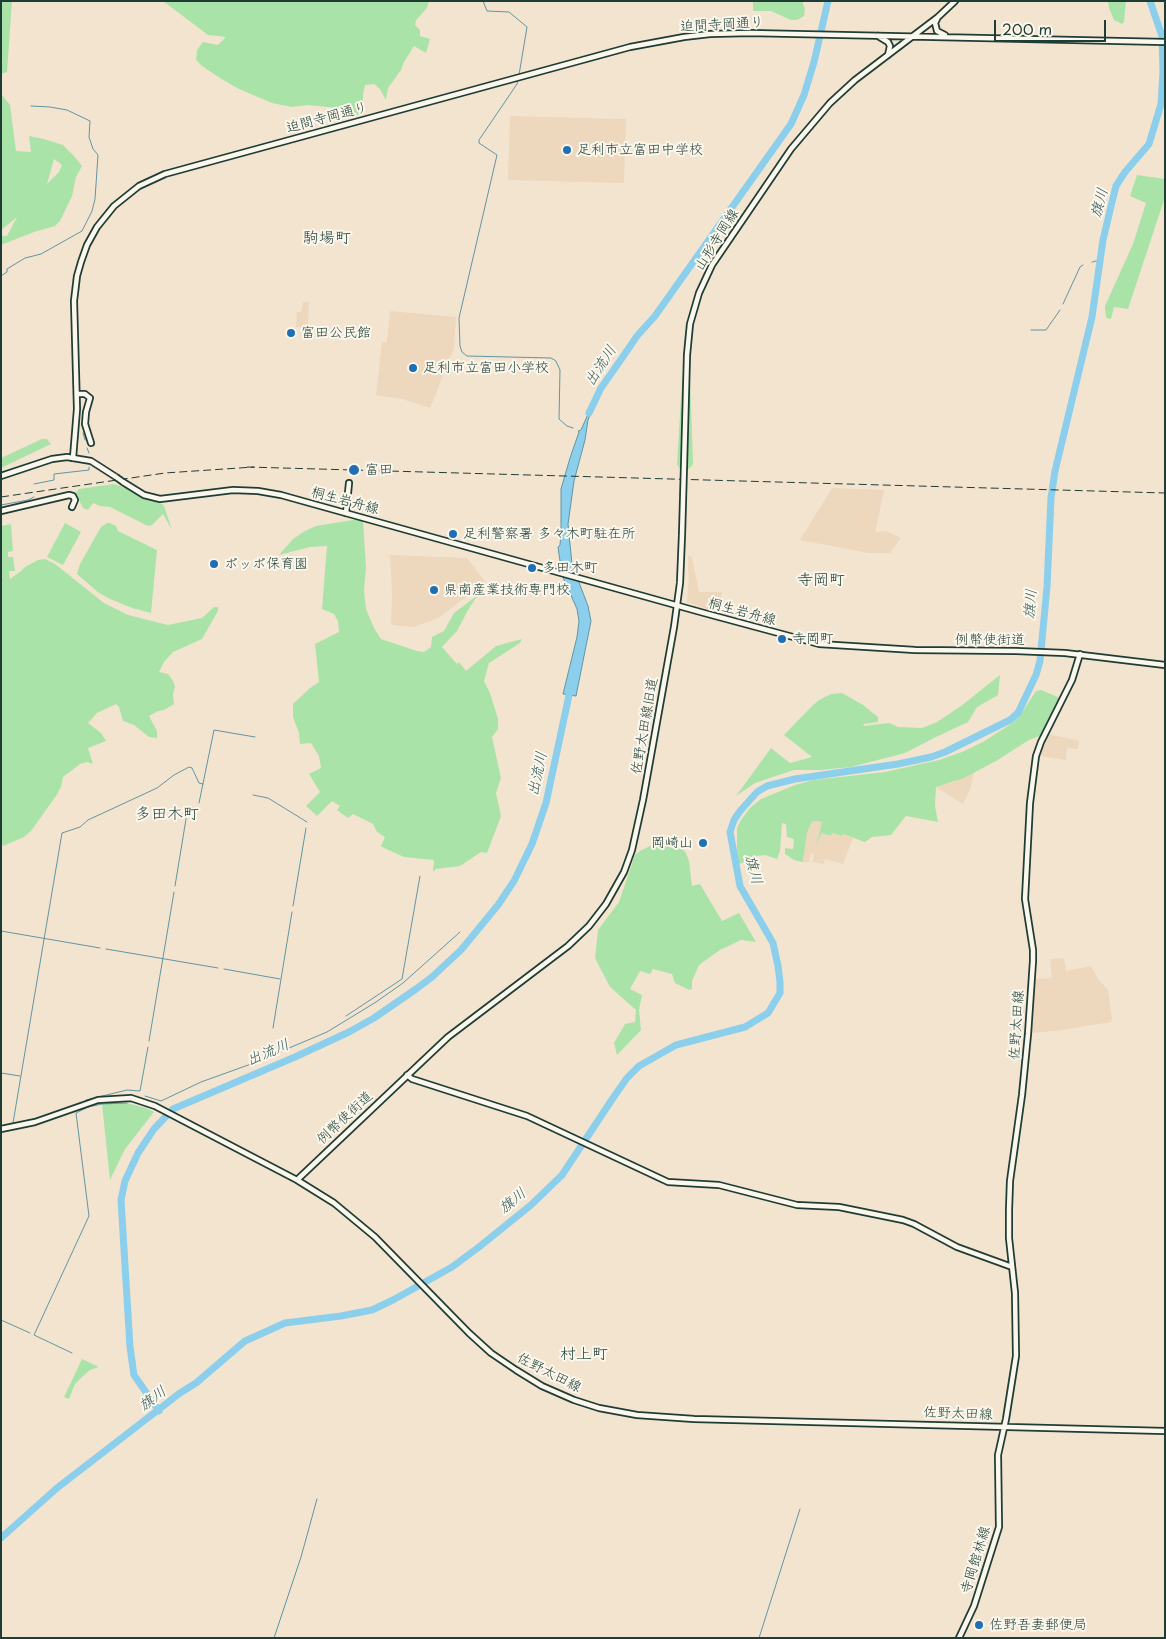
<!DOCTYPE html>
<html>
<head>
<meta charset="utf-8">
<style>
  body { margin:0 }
  #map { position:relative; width:1166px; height:1639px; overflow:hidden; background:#f3e4d0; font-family:"Playpen Sans",sans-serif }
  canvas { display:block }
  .frame { position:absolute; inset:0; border:2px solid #1f3d34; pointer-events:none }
  .scale { position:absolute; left:994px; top:20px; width:112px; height:22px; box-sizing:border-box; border:2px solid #1f3d34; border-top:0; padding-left:6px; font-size:15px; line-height:18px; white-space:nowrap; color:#1f3d34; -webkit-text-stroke:4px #fbf7ec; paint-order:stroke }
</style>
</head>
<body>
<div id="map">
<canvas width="1166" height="1639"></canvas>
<div class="frame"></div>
<div class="scale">200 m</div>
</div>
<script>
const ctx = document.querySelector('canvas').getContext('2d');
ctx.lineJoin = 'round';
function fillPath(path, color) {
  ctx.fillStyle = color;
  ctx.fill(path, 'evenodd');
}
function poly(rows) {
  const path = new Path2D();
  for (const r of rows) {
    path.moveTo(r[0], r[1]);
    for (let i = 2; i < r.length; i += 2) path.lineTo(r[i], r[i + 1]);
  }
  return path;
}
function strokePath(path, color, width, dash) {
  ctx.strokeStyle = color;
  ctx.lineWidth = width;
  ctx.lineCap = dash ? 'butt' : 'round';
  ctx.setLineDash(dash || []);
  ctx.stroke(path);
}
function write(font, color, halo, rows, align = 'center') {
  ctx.font = font + ' "Playpen Sans","Klee One",sans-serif';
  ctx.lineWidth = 4;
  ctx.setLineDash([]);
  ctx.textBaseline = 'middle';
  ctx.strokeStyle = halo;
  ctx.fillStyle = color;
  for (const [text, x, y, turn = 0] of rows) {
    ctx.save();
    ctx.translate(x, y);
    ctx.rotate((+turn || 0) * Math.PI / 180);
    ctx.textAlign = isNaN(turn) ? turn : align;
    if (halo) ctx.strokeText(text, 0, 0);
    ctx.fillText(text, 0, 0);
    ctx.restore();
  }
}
fillPath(poly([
  [510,116,626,119,624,183,508,180],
  [303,302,309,302,308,328,296,327,297,312,301,312],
  [390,311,456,317,454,348,430,408,402,399,376,395,382,342,387,342],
  [832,488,884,490,875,532,886,531,901,538,890,553,868,553,800,540],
  [390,555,467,558,490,588,478,588,438,618,414,627,391,625,392,592],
  [688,555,692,557,699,592,722,592,719,613,687,602,689,575,688,575],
  [1049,734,1079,741,1078,749,1067,748,1066,760,1040,756],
  [974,772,971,787,963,804,936,787,956,781],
  [812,821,822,822,817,841,820,833,830,836,831,833,841,836,842,834,853,838,843,864,825,859,823,864,813,862,814,854,811,853,809,862,803,862,807,833],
  [1064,958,1066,971,1091,966,1098,979,1108,990,1112,1020,1111,1022,1055,1031,1031,1033,1035,979,1052,978,1050,959]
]), '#edd7bd');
fillPath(poly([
  [1,1,12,1,7,72,1,74],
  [163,1,429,1,427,8,416,20,415,25,420,30,420,36,430,39,426,53,414,46,404,62,401,70,388,88,386,100,380,89,374,84,365,85,363,95,363,114,353,116,347,109,308,105,292,107,272,103,239,89,220,78,202,66,196,60,197,50,203,42,218,45,226,37,208,35],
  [753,1,802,1,805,9,804,16,797,20,791,20,771,11,753,11],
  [1108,1,1126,1,1124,22,1122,24,1114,20,1109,8],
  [1,94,10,105,16,151,31,152,29,136,44,139,63,145,74,156,82,166,76,177,72,196,60,221,55,226,34,232,1,245,1,236,7,236,17,217,1,230],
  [54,159,62,165,59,172,47,184],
  [1137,175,1165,179,1165,197,1128,309,1114,307,1111,319,1106,318,1105,306,1133,244,1146,203,1130,196],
  [684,374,681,466,687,466,690,376,693,463,692,466,688,469,680,469,677,465,682,380],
  [42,439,47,439,51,444,1,468,1,458],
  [114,484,126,488,138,496,162,504,164,506,172,530,163,514,152,525,148,526,110,507,100,506,93,503,88,510,83,508,78,498,76,493,79,489],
  [353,520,363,520,366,568,364,590,366,609,374,628,381,639,417,651,424,652,431,647,432,637,444,631,454,613,478,595,468,610,457,631,442,647,457,664,459,662,466,671,496,646,522,639,520,643,489,663,484,681,490,693,498,719,498,729,492,737,501,778,496,793,501,816,487,853,481,852,460,866,436,869,433,872,434,860,404,857,384,848,381,846,385,837,377,832,373,824,353,814,348,818,337,810,340,806,332,801,317,816,306,806,320,792,309,774,321,768,319,756,311,743,300,744,299,733,293,717,293,704,310,688,319,682,315,644,339,632,338,621,334,614,322,609,327,546,310,547,279,555,293,539,305,531,316,526],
  [65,523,81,532,63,565,47,557],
  [107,523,110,523,116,526,118,531,157,550,151,613,132,608,108,598,99,593,77,574,80,564,101,527],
  [11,524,13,551,8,552,8,557,13,557,15,571,9,571,10,579,21,571,25,567,38,560,45,559,55,564,104,603,128,615,168,625,202,618,214,607,218,607,218,611,202,639,173,652,164,662,159,672,168,674,173,681,175,687,173,695,174,704,164,710,158,711,149,716,157,731,157,738,149,737,134,725,123,721,119,707,116,704,97,713,88,723,101,733,106,741,88,748,93,764,87,762,80,764,63,777,61,787,56,796,31,831,24,837,3,846,1,840,1,526],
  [1000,675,998,695,977,707,968,722,934,738,905,753,851,767,821,770,794,770,755,783,736,796,771,748,790,763,812,757,784,735,812,706,819,700,831,694,842,693,863,705,878,717,878,722,864,724,863,726,889,723,898,727,922,728,937,722,961,706],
  [1041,690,1058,697,1059,700,1040,736,1029,740,996,761,964,778,936,787,935,806,938,822,906,816,891,835,872,837,865,842,843,834,842,836,832,833,831,836,821,833,816,846,822,822,812,821,807,833,803,862,794,860,785,854,785,848,793,849,794,839,787,837,786,824,782,823,780,851,777,859,765,855,756,856,755,860,738,864,737,848,737,828,741,820,750,808,761,799,795,785,813,780,885,772,939,760,962,752,983,742,1014,722,1021,714,1036,691],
  [652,845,663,845,681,849,685,851,689,861,692,886,700,884,722,921,739,913,756,942,741,940,720,950,699,965,692,981,692,989,689,990,675,983,672,974,653,969,650,974,640,971,630,989,642,995,639,1010,641,1030,617,1055,614,1043,625,1024,635,1022,636,1010,610,987,595,958,598,930,619,902,635,855,640,851],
  [108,1103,127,1103,146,1108,154,1112,125,1149,110,1180,102,1104],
  [82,1359,99,1367,90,1370,83,1376,75,1384,69,1399,64,1397]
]), '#aae3a8');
const water = poly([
  [592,405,594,406,588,420,585,440,574,481,568,524,572,564,588,606,591,621,576,696,563,694,577,637,579,621,577,609,562,575,558,547,560,545,561,533,561,489,570,458,579,432,578,431,581,430,592,405]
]);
fillPath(water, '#8bcfed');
strokePath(water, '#6095a3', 1);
strokePath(poly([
  [483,1,487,11,509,12,527,27,519,75],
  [518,79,517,84,479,140,479,143,497,155,459,318,460,346,462,352,467,356,551,358,556,361,560,370,559,419,567,426,573,428],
  [1092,262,1100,260],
  [1,276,7,272,7,269,25,258,41,254,82,231,92,211,95,199,98,155,93,149,89,137,90,121,67,110,50,107,31,106],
  [1063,304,1080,267,1083,265],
  [1031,330,1046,330,1060,310],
  [1165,422,1165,423],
  [83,433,85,440],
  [87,448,89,453],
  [34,484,54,480,54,474,89,470,89,467],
  [1,505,28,500,34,497],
  [1,580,2,580],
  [253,795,268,798,307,822],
  [199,803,214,730,255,737],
  [175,886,188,807,198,809],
  [293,906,306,828],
  [1,931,100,948],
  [106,949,218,968],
  [224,969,280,979],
  [346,1016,402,979,420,876],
  [273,1028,292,912],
  [149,1041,174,892],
  [1,1073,20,1076],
  [145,1096,161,1101,201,1082,251,1064,327,1032,376,1002,403,983,460,932],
  [86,1100,127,1090,140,1091,148,1047],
  [13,1123,62,833,80,827,88,820,157,788,174,775,189,767,192,768,199,783,203,784],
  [1,1320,30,1333],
  [72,1353,34,1335,89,1216,76,1113,88,1107,102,1104,127,1103],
  [274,1638,301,1557,317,1499],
  [759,1638,800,1509]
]), '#6095a3', 1);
strokePath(poly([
  [589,413,601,388,622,358,637,336,655,316,791,124,804,95,814,62,828,1],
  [159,1411,134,1375,130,1347,121,1200,125,1181,138,1153,154,1129,173,1109,295,1057,349,1032,374,1018,416,989,432,977,461,950,498,905,514,881,532,844,546,803,571,686],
  [1,1538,57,1488,180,1393,196,1383,245,1341,285,1323,341,1316,372,1310,393,1300,452,1267,479,1247,531,1205,562,1175,613,1098,627,1078,639,1066,676,1045,745,1027,768,1013,780,993,780,982,778,966,773,943,740,886,730,832,734,820,740,811,757,792,767,786,795,779,898,764,931,757,945,752,1010,720,1018,713,1036,675,1040,661,1047,587,1051,498,1055,471,1092,317,1103,240,1112,202,1116,186,1125,172,1149,144,1161,104,1163,72,1162,36,1150,1]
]), '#8bcfed', 7);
const secondary = poly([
  [937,19,935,23,937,31,945,35],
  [878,36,888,42,890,46,888,55],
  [77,394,85,394,90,398,86,412,85,424,91,443],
  [73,458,77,409,74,301,77,276,81,262,87,245,97,227,114,206,139,186,165,174,630,47,684,37,710,34,750,33,1165,42],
  [684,466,687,355,690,324,699,293,712,265,791,149,830,103,855,80,938,17,955,1],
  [1,511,69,495,73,496,75,500,72,507],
  [346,513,349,483],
  [407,1075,412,1079,527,1116,668,1182,719,1185,797,1205,839,1207,903,1220,914,1224,957,1247,1012,1267],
  [1,1129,35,1122,98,1100,131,1098,155,1106,297,1180,334,1203,375,1237,469,1333,491,1353,516,1370,542,1386,574,1400,599,1408,637,1415,694,1419,1165,1431],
  [297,1180,448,1037,568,946,589,926,606,904,624,872,632,850,643,800,674,627,680,583,682,535],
  [959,1638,974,1606,999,1527,998,1455,1006,1419,1016,1356,1015,1293,1009,1238,1009,1210,1010,1181,1022,1095,1028,1034,1033,961,1033,950,1025,899,1030,803,1036,756,1041,742,1072,680,1080,654]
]);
const primary = poly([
  [1,476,52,459,67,457,91,461,116,477],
  [123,482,144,495,160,499,233,490,258,491,281,495,704,613,819,644,915,650,1016,651,1065,653,1165,665]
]);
strokePath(secondary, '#1f3d34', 8);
strokePath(primary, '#1f3d34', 8);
strokePath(secondary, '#fbf7ec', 4.5);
strokePath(primary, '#fbf7ec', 4.5);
strokePath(poly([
  [247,467,1165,493],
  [1,497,165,473,254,467]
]), '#1f3d34', 1, [8, 4]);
const secondaryBridge = poly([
  [682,535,684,466]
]);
const primaryBridge = poly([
  [116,477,123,482]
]);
strokePath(secondaryBridge, '#1f3d34', 8, []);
strokePath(primaryBridge, '#1f3d34', 8, []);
strokePath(secondaryBridge, '#fbf7ec', 4.5);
strokePath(primaryBridge, '#fbf7ec', 4.5);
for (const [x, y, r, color] of [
  [567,150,5,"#1f6fb2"],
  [291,333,5,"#1f6fb2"],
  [413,368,5,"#1f6fb2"],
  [354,470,6,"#1f6fb2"],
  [453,534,5,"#1f6fb2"],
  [214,564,5,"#1f6fb2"],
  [532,568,5,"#1f6fb2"],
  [434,590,5,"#1f6fb2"],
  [782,639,5,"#1f6fb2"],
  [703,843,5,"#1f6fb2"],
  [979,1625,5,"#1f6fb2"]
]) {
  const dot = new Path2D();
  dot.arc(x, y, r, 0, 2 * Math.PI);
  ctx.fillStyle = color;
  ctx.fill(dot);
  strokePath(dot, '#fbf7ec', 2);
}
write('14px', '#1f3d34', '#fbf7ec', [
  ["迫間寺岡通り",722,25,-3],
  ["迫間寺岡通り",327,118,-15],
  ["山形寺岡線",717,240,-58],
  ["桐生岩舟線",345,501,15],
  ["桐生岩舟線",742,612,15],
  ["例幣使街道",990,640],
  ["佐野太田線旧道",645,726,-80],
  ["佐野太田線",1017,1025,-86],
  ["例幣使街道",345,1118,-43],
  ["佐野太田線",549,1373,27],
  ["佐野太田線",958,1414,2],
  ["寺岡館林線",976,1560,-73]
]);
write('14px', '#1f3d34', '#fbf7ec', [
  ["足利市立富田中学校",577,150],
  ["富田公民館",301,333],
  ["足利市立富田小学校",423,368],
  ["富田",365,470],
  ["足利警察署 多々木町駐在所",463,534],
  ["ポッポ保育園",224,564],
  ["多田木町",542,568],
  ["県南産業技術専門校",444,590],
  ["寺岡町",792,639],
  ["岡崎山",693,843,"right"],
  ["佐野吾妻郵便局",989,1625]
], 'left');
write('italic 15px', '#355a59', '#fbf7ec', [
  ["旗川",1100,203,-75],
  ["出流川",601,366,-57],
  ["旗川",1031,604,-85],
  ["出流川",538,774,-78],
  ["旗川",753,870,75],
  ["出流川",268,1053,-23],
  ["旗川",513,1201,-39],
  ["旗川",153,1399,-37]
]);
write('16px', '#1f3d34', '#fbf7ec', [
  ["駒場町",327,239],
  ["寺岡町",821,581],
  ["多田木町",167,815],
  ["村上町",584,1355]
]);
</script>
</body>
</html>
